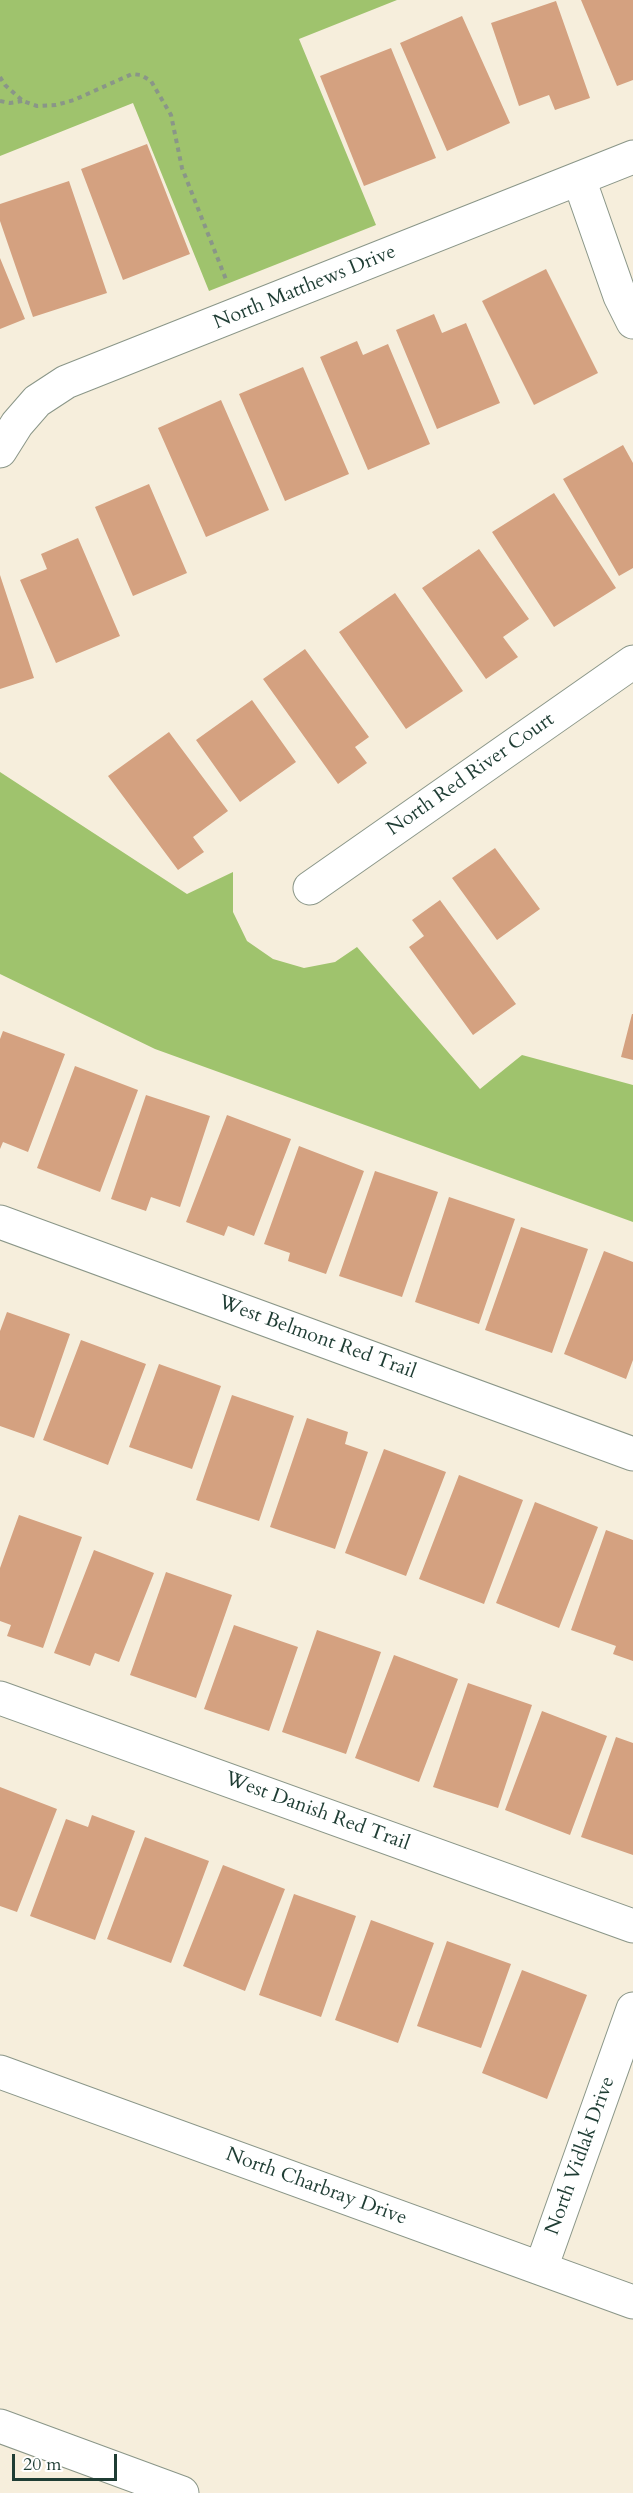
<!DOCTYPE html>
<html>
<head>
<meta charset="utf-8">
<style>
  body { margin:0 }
  #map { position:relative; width:633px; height:2493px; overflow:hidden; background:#f6eedc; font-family:Cardo,serif }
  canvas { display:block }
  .scale { position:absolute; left:12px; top:2454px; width:105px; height:27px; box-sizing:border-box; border:3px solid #1f3d34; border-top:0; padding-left:8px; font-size:18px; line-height:21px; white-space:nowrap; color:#1f3d34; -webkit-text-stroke:4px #fff; paint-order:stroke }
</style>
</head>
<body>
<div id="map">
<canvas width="633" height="2493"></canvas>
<div class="scale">20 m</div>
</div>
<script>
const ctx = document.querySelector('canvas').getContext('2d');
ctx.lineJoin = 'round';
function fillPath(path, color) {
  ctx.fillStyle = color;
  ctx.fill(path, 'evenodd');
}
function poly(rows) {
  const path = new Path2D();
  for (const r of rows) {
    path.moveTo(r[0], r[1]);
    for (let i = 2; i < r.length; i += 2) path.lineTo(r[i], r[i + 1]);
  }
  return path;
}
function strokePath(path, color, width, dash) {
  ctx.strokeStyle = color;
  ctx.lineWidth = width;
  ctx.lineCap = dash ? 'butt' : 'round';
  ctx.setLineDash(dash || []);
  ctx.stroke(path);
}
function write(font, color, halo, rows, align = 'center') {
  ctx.font = font + ' Cardo,serif';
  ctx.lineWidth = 4.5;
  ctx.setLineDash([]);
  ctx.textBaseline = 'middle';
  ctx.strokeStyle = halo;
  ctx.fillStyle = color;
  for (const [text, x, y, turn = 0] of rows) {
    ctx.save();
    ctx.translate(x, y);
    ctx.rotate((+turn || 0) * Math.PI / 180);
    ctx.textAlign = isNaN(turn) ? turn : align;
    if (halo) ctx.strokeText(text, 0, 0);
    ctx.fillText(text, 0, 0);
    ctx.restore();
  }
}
fillPath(poly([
  [0,0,397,0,299,39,376,225,209,291,133,103,0,156],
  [0,772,187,894,233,872,233,912,247,941,273,959,304,968,335,962,357,947,480,1089,522,1055,633,1085,633,1222,155,1049,0,974]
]), '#9fc36d');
fillPath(poly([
  [581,0,633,0,633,80,617,86],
  [556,1,590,98,555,110,549,95,519,106,491,23],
  [462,16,510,123,447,151,400,43],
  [391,48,436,158,364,186,320,76],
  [147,144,190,254,123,280,81,169],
  [69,181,107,293,33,317,0,221,0,204],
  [0,258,25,319,0,329],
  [546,269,598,373,534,405,482,301],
  [434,314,442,333,466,323,500,403,437,429,396,330],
  [357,341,363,355,388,344,430,444,368,470,320,357],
  [303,367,349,474,285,501,239,394],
  [221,400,269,510,206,537,158,428],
  [623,445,633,463,633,568,619,576,563,479],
  [149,484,187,573,133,596,95,507],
  [554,493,616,588,554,627,492,532],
  [78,538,120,636,56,663,20,580,47,569,41,554],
  [479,549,529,619,503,637,518,657,486,679,422,588],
  [0,575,34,678,0,689],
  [395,593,463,691,406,729,339,632],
  [305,649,369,737,355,747,367,763,338,784,263,679],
  [252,700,296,762,240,802,196,740],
  [169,732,228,811,193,837,204,852,178,870,108,776],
  [495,848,540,909,497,940,452,878],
  [440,900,516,1004,473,1035,409,947,424,936,412,920],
  [632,1014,633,1014,633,1060,621,1057],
  [3,1031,65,1054,28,1152,3,1142,0,1149,0,1039],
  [75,1066,138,1090,100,1192,37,1168],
  [146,1095,210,1116,180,1207,151,1197,146,1211,111,1199],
  [227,1115,291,1139,254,1236,228,1226,224,1236,186,1222],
  [299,1146,364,1171,326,1274,288,1261,290,1253,264,1244],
  [375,1171,438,1192,402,1297,339,1276],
  [449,1197,515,1219,479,1324,415,1302],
  [521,1227,588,1249,552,1353,485,1330],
  [604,1251,633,1262,633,1360,626,1379,564,1354],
  [7,1312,70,1334,34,1438,0,1426,0,1331],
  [81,1340,146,1364,108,1465,43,1440],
  [159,1364,221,1386,192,1469,129,1447],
  [232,1395,294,1416,259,1521,196,1500],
  [307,1418,348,1432,345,1444,368,1452,335,1549,270,1527],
  [384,1449,446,1472,406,1576,345,1553],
  [459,1475,523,1500,484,1604,419,1579],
  [535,1502,598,1527,559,1628,496,1603],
  [19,1515,82,1537,43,1648,7,1636,11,1625,0,1621,0,1568],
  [606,1530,633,1540,633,1661,613,1654,616,1646,571,1630],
  [94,1550,154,1573,119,1662,95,1653,90,1666,54,1653],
  [166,1572,232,1595,196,1698,130,1675],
  [234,1625,298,1647,269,1731,204,1709],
  [317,1630,381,1652,346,1754,282,1732],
  [394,1655,458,1679,419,1782,355,1758],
  [468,1683,532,1705,498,1808,433,1787],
  [542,1711,607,1736,570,1835,505,1810],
  [616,1737,633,1743,633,1855,581,1837],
  [0,1787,57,1809,17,1912,0,1906],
  [92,1815,135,1831,95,1940,30,1916,66,1819,88,1827],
  [145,1837,209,1861,171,1963,107,1939],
  [223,1865,285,1889,245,1991,183,1966],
  [294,1894,356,1916,321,2017,259,1995],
  [371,1920,434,1943,398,2043,335,2020],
  [447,1941,511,1964,481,2048,417,2026],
  [522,1970,587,1995,547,2099,482,2073]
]), '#d4a180');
const minor = poly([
  [579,179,620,296,633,322],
  [0,451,17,424,37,401,66,382,633,157],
  [310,888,633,662],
  [0,1222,633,1454],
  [0,1698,633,1926],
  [0,2072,633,2302],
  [541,2268,633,2009],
  [0,2426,182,2493]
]);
strokePath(minor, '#8a9688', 35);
strokePath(poly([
  [0,77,5,85,23,101,37,106,56,105,74,100,132,74,141,75,151,81,171,115,182,168,227,282],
  [0,101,10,103,23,101]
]), '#8a9688', 4, [4.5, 4.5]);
strokePath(minor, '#fff', 33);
write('20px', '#1f3d34', '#fff', [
  ["North Matthews Drive",305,288,-22],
  ["North Red River Court",471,775,-35],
  ["West Belmont Red Trail",317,1338,20],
  ["West Danish Red Trail",317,1812,20],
  ["North Vidlak Drive",581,2156,-70],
  ["North Charbray Drive",316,2187,20]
]);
</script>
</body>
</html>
